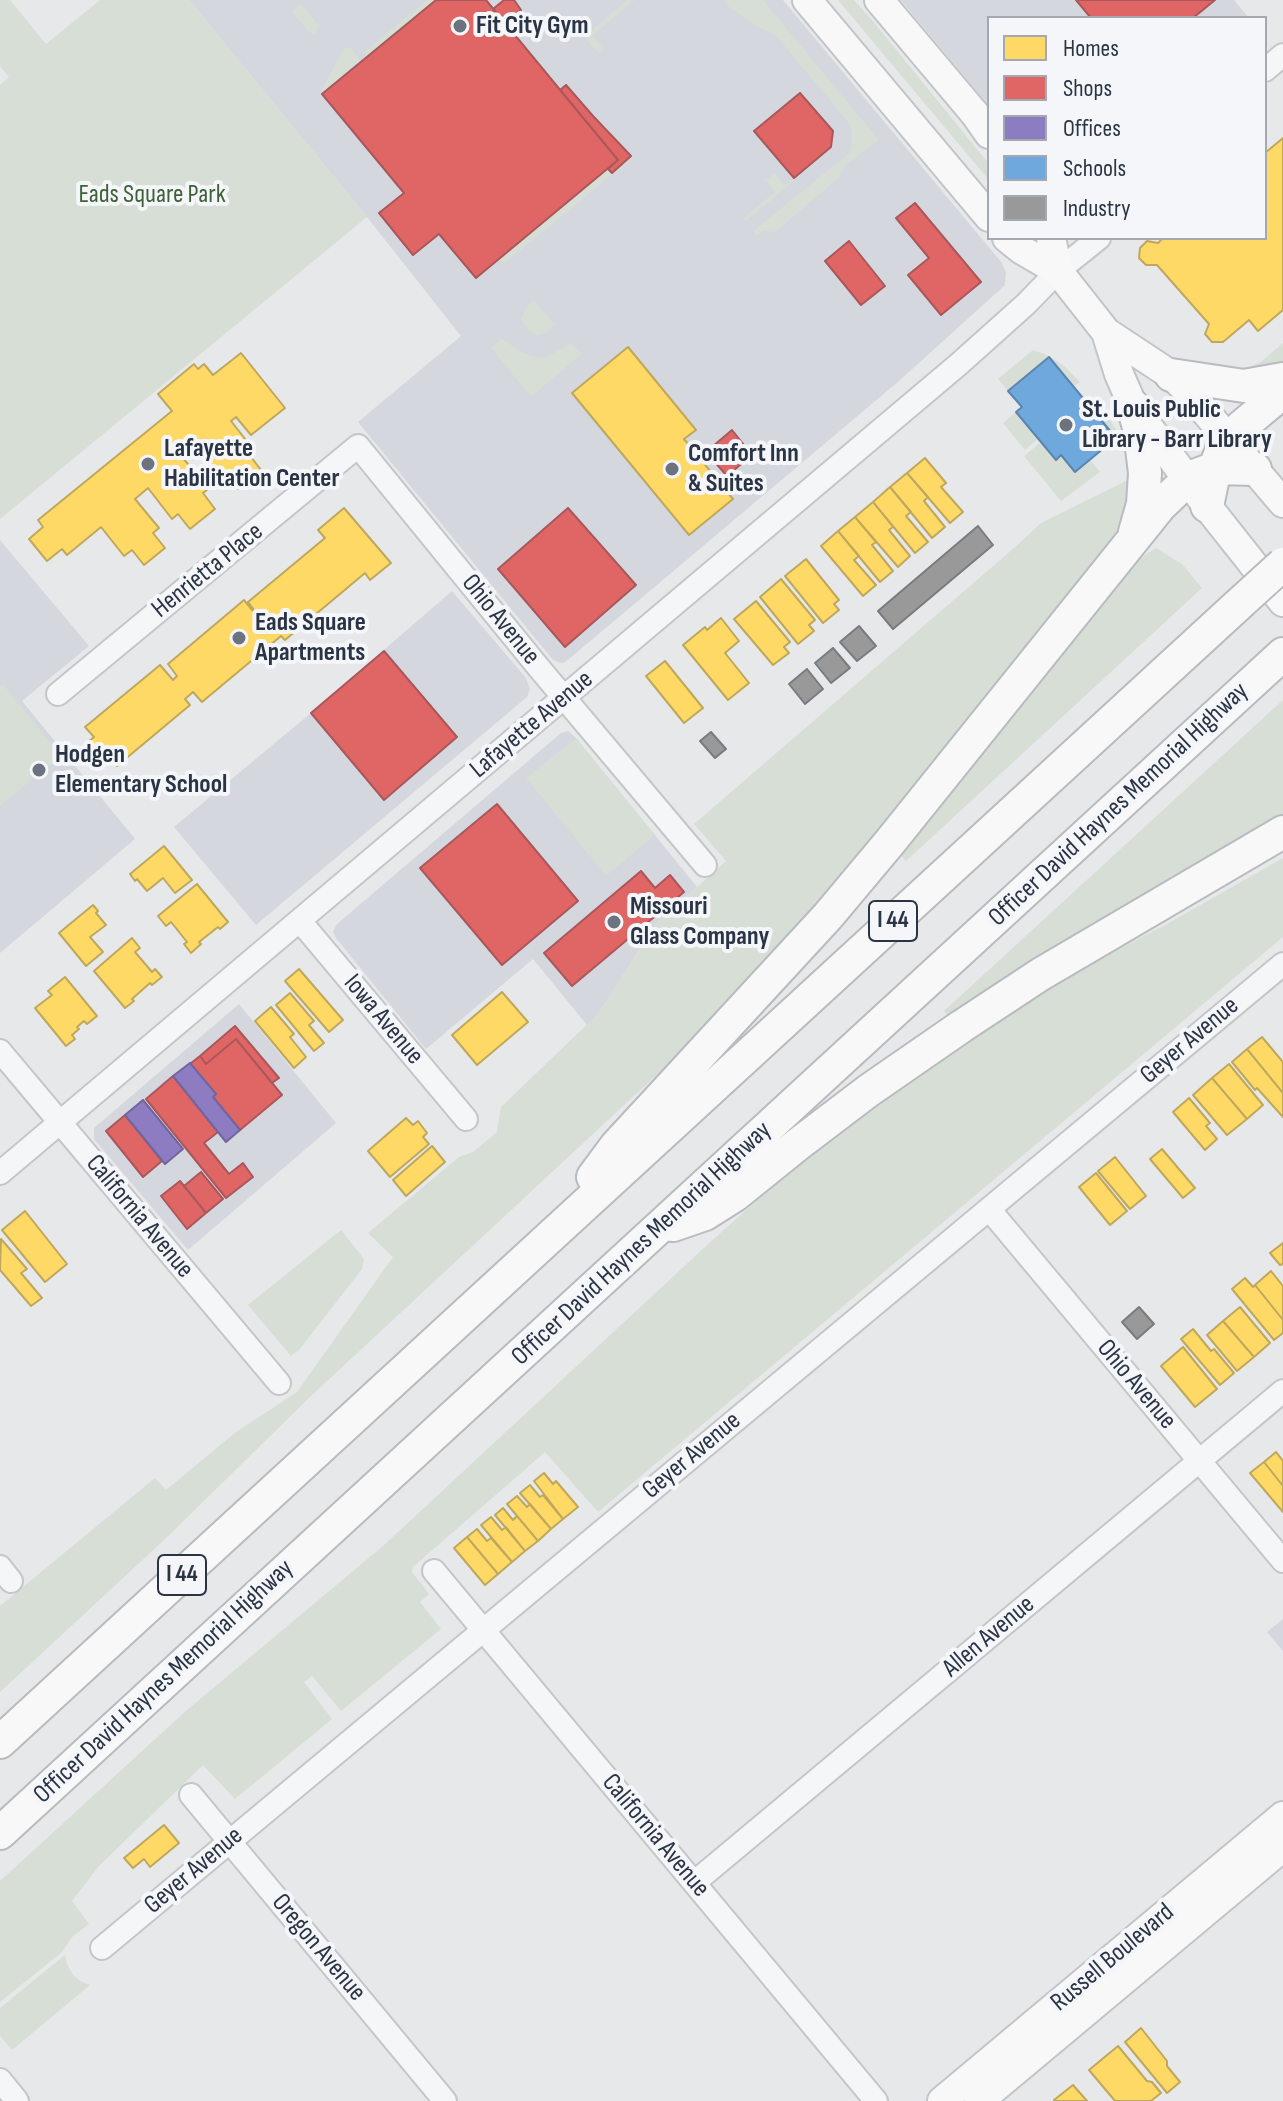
<!DOCTYPE html>
<html>
<head>
<meta charset="utf-8">
<style>
  body { margin:0 }
  #map { position:relative; width:1283px; height:2101px; overflow:hidden; background:#e6e8ea; font-family:"Sofia Sans Condensed",sans-serif }
  canvas { display:block }
  .legend { position:absolute; left:987px; top:16px; width:280px; height:224px; box-sizing:border-box; background:#f4f6f9; border:2px solid #a4a8b1; margin:0; padding:10px 14px; list-style:none; font-size:24px; color:#2b3445 }
  .legend li { display:flex; align-items:center; gap:16px; height:40px }
  .legend b { width:40px; border:2px solid #a4a8b1 }
</style>
</head>
<body>
<div id="map">
<canvas width="1283" height="2101"></canvas>
<ul class="legend">
<li><b style="height:22px;background:#ffd966"></b>Homes</li>
<li><b style="height:22px;background:#e06666"></b>Shops</li>
<li><b style="height:22px;background:#8e7cc3"></b>Offices</li>
<li><b style="height:22px;background:#6fa8dc"></b>Schools</li>
<li><b style="height:22px;background:#999"></b>Industry</li>
</ul>
</div>
<script>
const ctx = document.querySelector('canvas').getContext('2d');
ctx.lineJoin = 'round';
function fillPath(path, color) {
  ctx.fillStyle = color;
  ctx.fill(path, 'evenodd');
}
function poly(rows) {
  const path = new Path2D();
  for (const r of rows) {
    path.moveTo(r[0], r[1]);
    for (let i = 2; i < r.length; i += 2) path.lineTo(r[i], r[i + 1]);
  }
  return path;
}
function strokePath(path, color, width, dash) {
  ctx.strokeStyle = color;
  ctx.lineWidth = width;
  ctx.lineCap = dash ? 'butt' : 'round';
  ctx.setLineDash(dash || []);
  ctx.stroke(path);
}
function write(font, color, halo, rows, align = 'center') {
  ctx.font = font + ' "Sofia Sans Condensed",sans-serif';
  ctx.lineWidth = 8;
  ctx.setLineDash([]);
  ctx.textBaseline = 'middle';
  ctx.strokeStyle = halo;
  ctx.fillStyle = color;
  for (const [text, x, y, turn = 0] of rows) {
    ctx.save();
    ctx.translate(x, y);
    ctx.rotate((+turn || 0) * Math.PI / 180);
    ctx.textAlign = isNaN(turn) ? turn : align;
    if (halo) ctx.strokeText(text, 0, 0);
    ctx.fillText(text, 0, 0);
    ctx.restore();
  }
}
fillPath(poly([
  [189,0,783,0,1002,263,1006,273,1005,285,899,381,569,659,563,663,558,662,553,660,358,422,461,336,367,217],
  [901,0,1234,0,1249,18,989,18,989,106],
  [0,540,89,646,22,701,135,839,0,953],
  [452,591,526,678,530,689,527,697,256,925,174,827,311,713],
  [568,731,576,738,697,887,655,925,599,1013,587,1025,533,959,426,1049,336,938,333,932,337,924,561,733],
  [239,1004,336,1123,188,1250,94,1139,94,1128],
  [1283,1619,1283,1651,1267,1632]
]), '#d4d7dd');
fillPath(poly([
  [0,0,10,0,46,44,100,0,189,0,367,217,0,519,0,85,9,77,0,66],
  [427,0,436,0,367,56,364,52],
  [627,0,635,0,593,35,604,50,598,53,574,26,576,20,581,21,590,31],
  [723,0,763,0,879,140,845,166,840,177,775,232,763,231,757,236,753,231,848,154,851,148,852,132,848,122,775,35,758,27,729,7],
  [838,0,854,0,872,20,989,164,989,180],
  [299,4,302,5,319,25,316,33,313,34,309,32,293,13,293,10],
  [348,47,351,48,361,62,322,94,323,87,344,48],
  [608,169,613,174,504,264,500,258],
  [775,173,785,185,794,178,795,180,746,221,743,218,775,192,765,180],
  [534,300,555,325,547,332,538,335,530,332,521,319,527,306],
  [501,339,504,340,521,352,532,356,545,358,571,343,582,354,531,397,491,348],
  [1283,343,1283,369,1239,372,1262,361],
  [1033,350,1049,356,1064,366,1080,382,1073,387,1048,358,1008,391,998,379],
  [1099,404,1117,431,1123,453,1092,409],
  [1016,412,1038,439,1025,450,1003,423],
  [1041,442,1055,460,1061,455,1075,472,1090,460,1100,472,1061,501,1024,456],
  [1130,479,1127,523,880,841,720,1016,311,1396,163,1541,0,1692,0,1606,155,1478,166,1490,236,1432,297,1392,393,1257,368,1233,459,1157,473,1152,497,1132,501,1107,599,1013,655,925,726,861,694,824,1014,548,1041,523],
  [1156,548,1182,564,1202,588,906,861,897,851,1117,574],
  [3,684,61,756,0,806,0,686],
  [1283,700,1283,818,952,1019,944,1011],
  [576,738,655,835,606,876,526,778],
  [1283,858,1283,937,598,1512,545,1452,413,1567,412,1572,429,1594,420,1602,441,1629,341,1711,312,1676,304,1682,332,1719,235,1799,203,1765,99,1866,72,1901,89,1924,72,1937,62,1952,0,2002,0,1881,187,1710,383,1546,706,1246,799,1163,861,1117,1002,1019,1071,974,1167,924],
  [341,1230,364,1259,362,1269,299,1350,291,1356,248,1305],
  [65,1955,67,1964,73,1975,80,1981,90,1985,12,2050,0,2036,0,2008]
]), '#d6ded6');
const homes = poly([
  [1283,138,1283,310,1258,331,1249,320,1223,342,1212,342,1205,334,1209,324,1157,265,1146,265,1139,258,1140,248,1147,241,1158,243,1163,238,1265,238,1265,153,1283,138],
  [628,347,696,430,684,439,733,499,689,535,572,393,628,347],
  [241,353,285,408,251,435,236,417,231,421,253,449,248,453,261,470,238,489,225,474,219,479,195,449,183,458,208,489,203,493,215,509,190,529,178,514,172,519,148,488,135,499,159,528,153,533,165,548,144,565,132,550,124,556,101,527,67,555,62,549,47,561,29,539,43,527,38,520,172,411,158,394,194,364,198,369,204,364,213,375,241,353],
  [925,458,946,483,941,487,963,512,950,523,907,473,925,458],
  [907,473,928,497,924,501,945,527,932,538,890,487,907,473],
  [890,487,911,512,906,516,928,542,915,553,873,502,890,487],
  [873,502,893,527,889,530,910,556,898,567,855,517,873,502],
  [344,508,391,563,370,580,365,573,285,640,281,636,202,702,193,692,185,699,190,705,117,766,105,751,99,756,88,742,94,737,85,727,160,665,173,680,177,676,168,664,244,600,253,611,254,610,248,602,325,538,318,530,344,508],
  [855,517,876,542,872,545,893,571,880,582,838,531,855,517],
  [838,531,859,556,854,560,876,585,863,596,821,546,838,531],
  [806,559,839,600,834,604,839,610,823,623,785,576,806,559],
  [781,579,815,620,809,625,814,631,798,644,760,597,781,579],
  [756,601,790,642,784,647,789,653,773,665,734,619,756,601],
  [721,618,739,641,725,653,749,683,728,700,683,645,705,627,707,630,721,618],
  [665,661,703,708,684,723,646,676,665,661],
  [164,846,192,880,175,893,163,878,147,891,137,879,135,881,130,874,164,846],
  [197,884,228,922,220,929,218,927,199,942,201,944,191,953,184,944,187,942,171,922,166,926,158,916,197,884],
  [93,905,98,911,96,913,106,925,90,937,103,952,86,966,59,933,93,905],
  [132,938,140,948,135,952,152,972,155,969,162,977,152,985,150,983,132,999,134,1001,125,1008,94,971,132,938],
  [299,969,343,1020,329,1032,285,981,299,969],
  [65,977,97,1016,87,1024,84,1021,77,1027,79,1029,72,1035,75,1039,66,1046,35,1008,52,995,48,991,65,977],
  [502,992,528,1022,477,1065,452,1035,502,992],
  [290,993,314,1021,309,1025,324,1043,314,1051,276,1005,290,993],
  [271,1007,294,1034,290,1037,306,1057,294,1068,255,1021,271,1007],
  [1262,1037,1283,1062,1283,1093,1247,1049,1262,1037],
  [1247,1049,1283,1093,1283,1117,1257,1088,1255,1090,1232,1062,1247,1049],
  [1229,1064,1263,1105,1247,1119,1212,1078,1229,1064],
  [1212,1078,1247,1119,1227,1135,1193,1095,1212,1078],
  [1189,1098,1210,1123,1206,1126,1217,1139,1205,1150,1173,1112,1189,1098],
  [406,1118,413,1125,418,1121,427,1133,423,1137,429,1144,390,1177,368,1151,406,1118],
  [432,1146,445,1162,406,1196,393,1180,432,1146],
  [1162,1149,1195,1188,1183,1198,1150,1159,1162,1149],
  [1115,1157,1146,1196,1130,1209,1098,1171,1115,1157],
  [1096,1173,1127,1211,1110,1225,1079,1187,1096,1173],
  [25,1211,67,1264,45,1282,2,1230,25,1211],
  [1,1239,27,1269,21,1273,42,1298,31,1306,0,1270,1,1239],
  [1283,1243,1283,1264,1280,1265,1270,1253,1283,1243],
  [1271,1271,1283,1286,1283,1320,1255,1285,1271,1271],
  [1245,1278,1253,1287,1255,1285,1283,1320,1283,1333,1274,1340,1232,1289,1245,1278],
  [1240,1307,1270,1343,1254,1357,1223,1321,1240,1307],
  [1223,1321,1254,1357,1237,1371,1207,1335,1223,1321],
  [1193,1329,1211,1351,1214,1349,1234,1373,1220,1385,1181,1339,1193,1329],
  [1183,1347,1217,1389,1195,1407,1161,1366,1183,1347],
  [1276,1452,1283,1461,1283,1486,1264,1462,1276,1452],
  [1264,1462,1283,1486,1283,1512,1250,1473,1264,1462],
  [544,1473,553,1484,556,1481,578,1507,563,1519,534,1481,544,1473],
  [530,1485,540,1497,543,1495,563,1519,551,1529,520,1493,530,1485],
  [517,1496,527,1507,530,1504,551,1529,538,1541,507,1504,517,1496],
  [503,1508,513,1520,517,1516,538,1541,525,1551,495,1515,503,1508],
  [491,1517,502,1530,506,1527,525,1551,512,1562,481,1525,491,1517],
  [477,1529,487,1541,491,1538,512,1562,498,1574,467,1537,477,1529],
  [467,1537,498,1574,485,1585,454,1548,467,1537],
  [164,1825,179,1843,150,1867,144,1859,133,1868,124,1858,164,1825],
  [1141,2028,1167,2061,1167,2066,1180,2082,1167,2093,1125,2042,1141,2028],
  [1118,2046,1147,2081,1152,2082,1161,2093,1151,2101,1115,2101,1089,2070,1118,2046],
  [1073,2085,1087,2101,1055,2101,1054,2100,1073,2085]
]);
fillPath(homes, '#ffd966');
strokePath(homes, '#bfa85c', 2);
const shops = poly([
  [436,0,486,0,618,160,476,278,439,234,413,255,379,213,404,193,322,94,436,0],
  [504,0,514,0,521,10,505,23,493,9,504,0],
  [1076,0,1215,0,1193,18,1091,18,1076,0],
  [566,85,593,116,631,156,612,173,608,169,618,160,560,90,566,85],
  [800,93,833,131,831,147,794,178,754,131,800,93],
  [915,203,981,282,941,315,908,275,929,258,896,218,915,203],
  [849,241,885,286,861,305,825,261,849,241],
  [732,430,752,455,727,476,706,452,732,430],
  [568,508,636,585,565,647,498,569,568,508],
  [384,651,457,737,384,800,311,713,384,651],
  [497,804,578,901,502,965,420,868,497,804],
  [641,871,655,888,670,875,684,892,572,986,544,953,641,871],
  [235,1026,279,1078,272,1083,236,1039,206,1064,200,1056,235,1026],
  [236,1039,282,1095,240,1130,213,1097,216,1094,190,1064,200,1056,206,1064,236,1039],
  [173,1076,218,1132,204,1143,229,1174,243,1163,253,1177,226,1198,146,1099,173,1076],
  [125,1115,162,1161,143,1177,106,1131,125,1115],
  [201,1172,223,1199,206,1213,184,1186,201,1172],
  [180,1181,206,1213,187,1229,161,1196,180,1181]
]);
fillPath(shops, '#e06666');
strokePath(shops, '#aa575c', 2);
const offices = poly([
  [190,1063,216,1094,213,1097,240,1130,226,1142,173,1076,190,1063],
  [143,1100,183,1149,165,1164,125,1115,143,1100]
]);
fillPath(offices, '#8e7cc3');
strokePath(offices, '#70669d', 2);
const schools = poly([
  [1049,357,1116,438,1075,472,1061,455,1056,460,1016,412,1022,407,1008,391,1049,357]
]);
fillPath(schools, '#6fa8dc');
strokePath(schools, '#5b85af', 2);
const industry = poly([
  [978,526,993,545,893,629,878,611,978,526],
  [859,626,876,646,857,661,840,642,859,626],
  [833,648,850,668,831,683,815,663,833,648],
  [807,669,823,689,805,704,789,684,807,669],
  [711,732,726,749,715,758,700,741,711,732],
  [1139,1307,1154,1324,1137,1339,1122,1322,1139,1307]
]);
fillPath(industry, '#999');
strokePath(industry, '#787b80', 2);
const minor = poly([
  [1265,70,1283,55],
  [58,694,358,446,539,668,705,865],
  [300,921,466,1119],
  [0,1051,279,1383],
  [0,1173,959,364,1026,304,1058,271,1099,238],
  [989,1209,1283,1561],
  [0,1567,11,1581],
  [434,1571,876,2101],
  [191,1795,445,2101],
  [695,1882,1283,1391],
  [102,1948,1283,964],
  [0,2080,17,2101]
]);
const major = poly([
  [807,0,989,217],
  [879,0,975,114,989,134],
  [1007,238,1022,250,1058,271,1106,332,1119,374,1133,406,1207,506,1283,602],
  [1051,238,1058,271],
  [1106,332,1171,375,1186,389,1283,503],
  [942,2101,1283,1816],
  [979,2101,1283,1847]
]);
const highway = poly([
  [1171,375,1244,386,1283,379],
  [1133,406,1140,431,1145,473,1143,504,1135,532],
  [1207,506,1215,468,1222,449,1241,427,1283,392],
  [593,1177,616,1146,828,916,890,842,1160,506,1181,486,1197,475,1215,468,1255,469],
  [673,1225,705,1214,735,1195,797,1145,868,1091,962,1026,1041,974,1283,832],
  [0,1742,1238,605],
  [0,1833,1283,654]
]);
strokePath(minor, '#c4c6c8', 26);
strokePath(major, '#c2c5c8', 32);
strokePath(highway, '#b8bbbf', 36);
strokePath(minor, '#f5f6f7', 22);
strokePath(major, '#f8f8f8', 28);
strokePath(highway, '#f8f8f8', 32);
const highwayBridge = poly([
  [1238,605,1283,564]
]);
strokePath(highwayBridge, '#b8bbbf', 36, []);
strokePath(highwayBridge, '#f8f8f8', 32);
for (const [x, y, r, color] of [
  [460,26,8,"#6c737f"],
  [1066,425,8,"#6c737f"],
  [148,464,8,"#6c737f"],
  [672,469,8,"#6c737f"],
  [239,638,8,"#6c737f"],
  [39,770,8,"#6c737f"],
  [614,922,8,"#6c737f"]
]) {
  const dot = new Path2D();
  dot.arc(x, y, r, 0, 2 * Math.PI);
  ctx.fillStyle = color;
  ctx.fill(dot);
  strokePath(dot, '#f4f6f9', 3);
}
for (const [x, y, w] of [
  [893,921,48],
  [182,1575,48]
]) {
  const box = new Path2D();
  box.roundRect(x - w / 2, y - 20, w, 40, 6);
  ctx.fillStyle = '#f4f6f9';
  ctx.fill(box);
  strokePath(box, '#2b3445', 2);
}
write('bold 24px', '#2b3445', null, [
  ["I 44",893,921],
  ["I 44",182,1575]
]);
write('bold 26px', '#2b3445', '#f4f6f9', [
  ["Fit City Gym",476,26],
  ["St. Louis Public",1082,410],
  ["Library - Barr Library",1082,440],
  ["Lafayette",164,449],
  ["Habilitation Center",164,479],
  ["Comfort Inn",688,454],
  ["& Suites",688,484],
  ["Eads Square",255,623],
  ["Apartments",255,653],
  ["Hodgen",55,755],
  ["Elementary School",55,785],
  ["Missouri",630,907],
  ["Glass Company",630,937]
], 'left');
write('26px', '#3f6138', '#f4f6f9', [
  ["Eads Square Park",152,195]
]);
write('26px', '#2b3445', '#f4f6f9', [
  ["Henrietta Place",208,571,-39],
  ["Ohio Avenue",500,620,51],
  ["Lafayette Avenue",532,725,-40],
  ["Officer David Haynes Memorial Highway",1119,805,-43],
  ["Iowa Avenue",383,1020,50],
  ["Geyer Avenue",1190,1041,-40],
  ["California Avenue",139,1217,50],
  ["Officer David Haynes Memorial Highway",642,1244,-43],
  ["Ohio Avenue",1136,1385,50],
  ["Geyer Avenue",692,1456,-40],
  ["Allen Avenue",989,1637,-40],
  ["Officer David Haynes Memorial Highway",164,1682,-43],
  ["California Avenue",655,1836,50],
  ["Geyer Avenue",194,1871,-40],
  ["Oregon Avenue",318,1948,50],
  ["Russell Boulevard",1113,1958,-40]
]);
</script>
</body>
</html>
